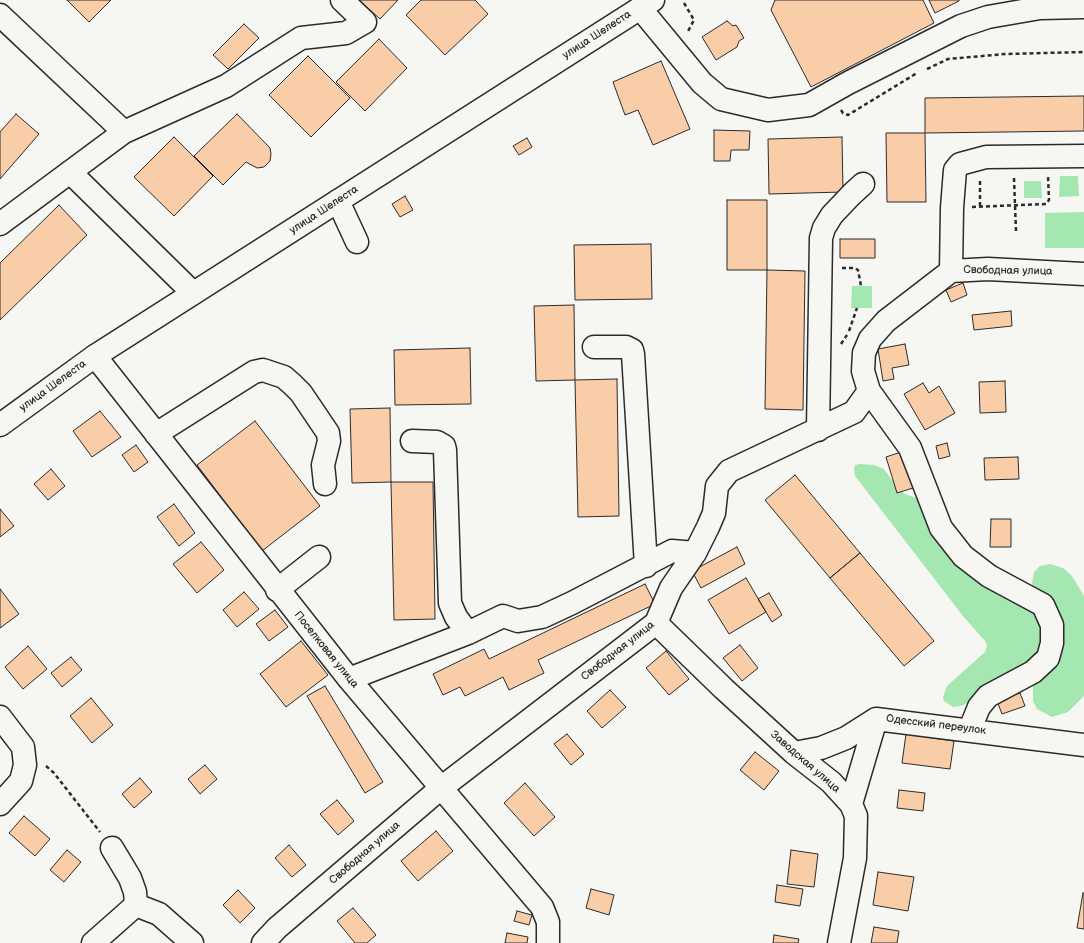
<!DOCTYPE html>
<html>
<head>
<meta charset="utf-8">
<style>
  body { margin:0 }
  canvas { display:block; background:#f6f6f2 }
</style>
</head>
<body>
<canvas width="1084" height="943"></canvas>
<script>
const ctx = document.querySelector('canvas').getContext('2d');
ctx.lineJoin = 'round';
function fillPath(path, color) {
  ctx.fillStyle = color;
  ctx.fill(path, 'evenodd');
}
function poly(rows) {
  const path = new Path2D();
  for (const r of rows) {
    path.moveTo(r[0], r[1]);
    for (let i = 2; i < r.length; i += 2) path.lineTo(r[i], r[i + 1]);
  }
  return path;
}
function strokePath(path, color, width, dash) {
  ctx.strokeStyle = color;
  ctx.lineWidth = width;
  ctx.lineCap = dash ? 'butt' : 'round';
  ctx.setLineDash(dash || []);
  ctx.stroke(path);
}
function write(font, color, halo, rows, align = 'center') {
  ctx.font = font + ' "Balsamiq Sans",sans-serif';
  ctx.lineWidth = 3;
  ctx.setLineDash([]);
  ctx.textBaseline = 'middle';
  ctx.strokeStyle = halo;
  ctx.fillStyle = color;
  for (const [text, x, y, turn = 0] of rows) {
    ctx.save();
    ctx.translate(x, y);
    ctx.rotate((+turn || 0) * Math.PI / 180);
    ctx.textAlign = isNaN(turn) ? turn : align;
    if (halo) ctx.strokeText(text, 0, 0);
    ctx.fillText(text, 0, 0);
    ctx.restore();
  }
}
fillPath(poly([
  [1060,176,1078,176,1079,196,1059,197],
  [1024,181,1041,181,1042,198,1024,198],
  [1084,212,1084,248,1045,248,1045,213],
  [852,286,872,286,872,308,851,308],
  [860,464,874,465,884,469,899,490,905,494,919,499,1033,610,1041,621,1042,641,1039,655,971,702,961,706,953,707,944,701,943,697,947,686,985,652,987,645,985,641,963,616,855,476,854,469,855,465],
  [1050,564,1063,568,1072,576,1084,596,1084,696,1068,712,1052,717,1037,709,1033,701,1033,686,1049,668,1032,582,1034,572,1040,566]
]), '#a4e7b1');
const building = poly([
  [67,0,111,0,89,22,67,0],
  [359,0,398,0,380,19,359,0],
  [421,0,475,0,488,14,445,55,406,15,421,0],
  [775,0,923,0,934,23,811,87,771,10,775,0],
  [929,0,959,0,959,1,935,13,929,0],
  [727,21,733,26,736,25,744,38,739,41,737,47,716,60,702,37,727,21],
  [244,24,259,38,228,69,213,55,244,24],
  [379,39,407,68,365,111,336,82,379,39],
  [308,56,350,98,311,137,269,95,308,56],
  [661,61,690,129,653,145,638,110,625,115,613,82,661,61],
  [1084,96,1084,131,925,133,926,202,887,202,886,133,925,133,925,98,1084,96],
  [16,114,39,134,0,179,0,132,16,114],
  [237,114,270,148,271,154,270,161,264,167,257,168,246,162,223,185,194,156,237,114],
  [714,130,750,131,749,150,731,150,730,161,714,161,714,130],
  [174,137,213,176,174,216,134,177,174,137],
  [842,137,843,192,769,194,768,139,842,137],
  [527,138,532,147,519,155,513,146,527,138],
  [405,196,413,210,400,217,392,204,405,196],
  [727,200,767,200,767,270,727,270,727,200],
  [59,205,87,235,0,320,0,263,59,205],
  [840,239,875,239,875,258,840,258,840,239],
  [651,244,652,299,575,300,574,245,651,244],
  [767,270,805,271,803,410,765,409,767,270],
  [963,283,967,295,951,302,946,290,963,283],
  [574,305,575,380,536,381,534,306,574,305],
  [1011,311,1012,326,974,330,972,315,1011,311],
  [905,344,909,365,892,368,894,379,883,381,878,349,905,344],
  [470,348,471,404,395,405,394,350,470,348],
  [617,379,619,516,578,517,575,380,617,379],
  [1005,381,1006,412,980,413,979,382,1005,381],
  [923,383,929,393,939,386,955,413,925,430,904,394,923,383],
  [390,408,391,482,352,483,350,409,390,408],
  [100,411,121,437,92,457,73,431,100,411],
  [255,421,320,506,262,551,197,465,255,421],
  [947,443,950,456,939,459,936,446,947,443],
  [136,445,148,462,134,472,122,455,136,445],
  [901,452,913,488,897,493,886,457,901,452],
  [1018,457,1019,479,985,480,984,458,1018,457],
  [51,469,65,486,48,500,34,484,51,469],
  [795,475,860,553,830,578,765,500,795,475],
  [391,482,433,482,435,619,394,620,391,482],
  [174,504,195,533,179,546,157,517,174,504],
  [0,509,14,526,0,537,0,509],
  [991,519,1011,519,1011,547,990,547,991,519],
  [201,542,224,570,197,593,173,564,201,542],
  [737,547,745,564,701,588,692,571,737,547],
  [860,553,934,641,904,666,830,578,860,553],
  [746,578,766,612,729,634,708,600,746,578],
  [645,584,655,604,538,660,544,673,509,690,503,677,465,696,460,687,443,695,433,674,484,649,489,659,645,584],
  [0,589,19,614,0,628,0,589],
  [244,592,259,609,237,627,223,610,244,592],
  [769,593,782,615,772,622,758,599,769,593],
  [275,610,288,627,269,641,256,624,275,610],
  [301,641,328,675,286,707,260,674,301,641],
  [740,645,758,668,742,681,723,658,740,645],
  [28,646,47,669,23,689,5,667,28,646],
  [666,651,689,679,669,695,646,668,666,651],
  [71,657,82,670,62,687,51,673,71,657],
  [325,686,383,782,365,793,307,696,325,686],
  [610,690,626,707,602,728,587,711,610,690],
  [1020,693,1025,706,1002,714,997,701,1020,693],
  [91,698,113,725,92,743,70,716,91,698],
  [567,734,584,754,571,765,554,744,567,734],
  [906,734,954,741,950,769,902,763,906,734],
  [755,752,779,771,764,790,740,770,755,752],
  [205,765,217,779,200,794,188,779,205,765],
  [140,778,152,792,134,808,122,794,140,778],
  [525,783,555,817,534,836,504,803,525,783],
  [899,790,925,793,923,811,897,808,899,790],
  [337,800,354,821,338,835,320,814,337,800],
  [24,816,50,839,35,856,9,833,24,816],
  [436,831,453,851,418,881,401,861,436,831],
  [289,845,306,865,292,877,275,858,289,845],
  [67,850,81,862,64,882,50,870,67,850],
  [791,850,818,854,814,887,787,884,791,850],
  [878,872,914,877,908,911,873,905,878,872],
  [777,885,803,889,800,906,775,902,777,885],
  [591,889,614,895,609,915,586,908,591,889],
  [238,890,255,908,240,923,223,905,238,890],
  [1083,893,1084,893,1084,929,1077,928,1083,893],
  [353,908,376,935,367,943,355,943,337,921,353,908],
  [517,911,532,915,529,925,514,921,517,911],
  [874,927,899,931,897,943,871,943,874,927],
  [507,933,528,937,527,943,505,943,507,933],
  [774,935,799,939,798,943,773,943,774,935]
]);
fillPath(building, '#facda9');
strokePath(building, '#2b2b2b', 1);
const minor = poly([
  [640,8,702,83,721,99,768,110,809,105,848,83,961,26,988,17,1040,8,1084,7],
  [0,15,124,132],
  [70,172,193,293],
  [338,201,357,242],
  [0,224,124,132,226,86,301,38,346,33,365,22,342,0],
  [951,271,952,208,955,170,960,164,986,157,1084,156],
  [594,347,626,347,632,350,633,354,646,566],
  [95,356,349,679,542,907,548,922,548,943],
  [869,391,910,448,941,528,963,556,989,576,1043,605,1052,625,1052,643,1048,658,1033,672,988,696,979,707,970,729],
  [818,430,821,238,824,228,832,215,852,194,863,184],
  [156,434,254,372,263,370,284,377,293,385,301,393,328,433,329,441,323,465,325,484],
  [412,441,437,442,444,446,445,450,450,603,456,617,468,633],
  [277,590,319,557],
  [656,623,724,689,794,753,831,782,851,804,856,816,855,858,839,943],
  [349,679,468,633,503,616,518,621,542,617,572,603,672,551,695,553],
  [0,717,23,747,25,765,21,781,0,804],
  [794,753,821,748,846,738,876,719,1084,745],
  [851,804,876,719],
  [112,848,130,878,135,892,136,905,159,914,192,943],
  [93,943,136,905],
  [263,943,277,928,441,788,656,623,671,588,695,553,708,527,714,513,717,486,729,471,854,412,869,391,863,371,864,353,870,339,886,321,951,271,988,269,1084,274]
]);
const major = poly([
  [0,425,95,356,653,0]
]);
strokePath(minor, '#2b2b2b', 25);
strokePath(major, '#2b2b2b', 25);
strokePath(poly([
  [684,3,694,20,687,33],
  [927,69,948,59,1005,54,1084,52],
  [841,110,843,113,848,115,917,73],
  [1014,178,1016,231],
  [980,206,980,179],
  [972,207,1046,204,1049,200,1048,176],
  [842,268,854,268,858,270,861,286],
  [849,331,857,308],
  [841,344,847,335],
  [46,766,54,773,100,832]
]), '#2b2b2b', 2.5, [4, 3]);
strokePath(minor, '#f6f6f2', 22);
strokePath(major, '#f6f6f2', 22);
write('11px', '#2b2b2b', '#f6f6f2', [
  ["улица Шелеста",597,35,-33],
  ["улица Шелеста",324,210,-33],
  ["Свободная улица",1008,271,1],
  ["улица Шелеста",53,386,-36],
  ["Поселковая улица",326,650,51],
  ["Свободная улица",618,651,-38],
  ["Одесский переулок",936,725,7],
  ["Заводская улица",805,762,41],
  ["Свободная улица",365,853,-41]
]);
</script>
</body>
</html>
